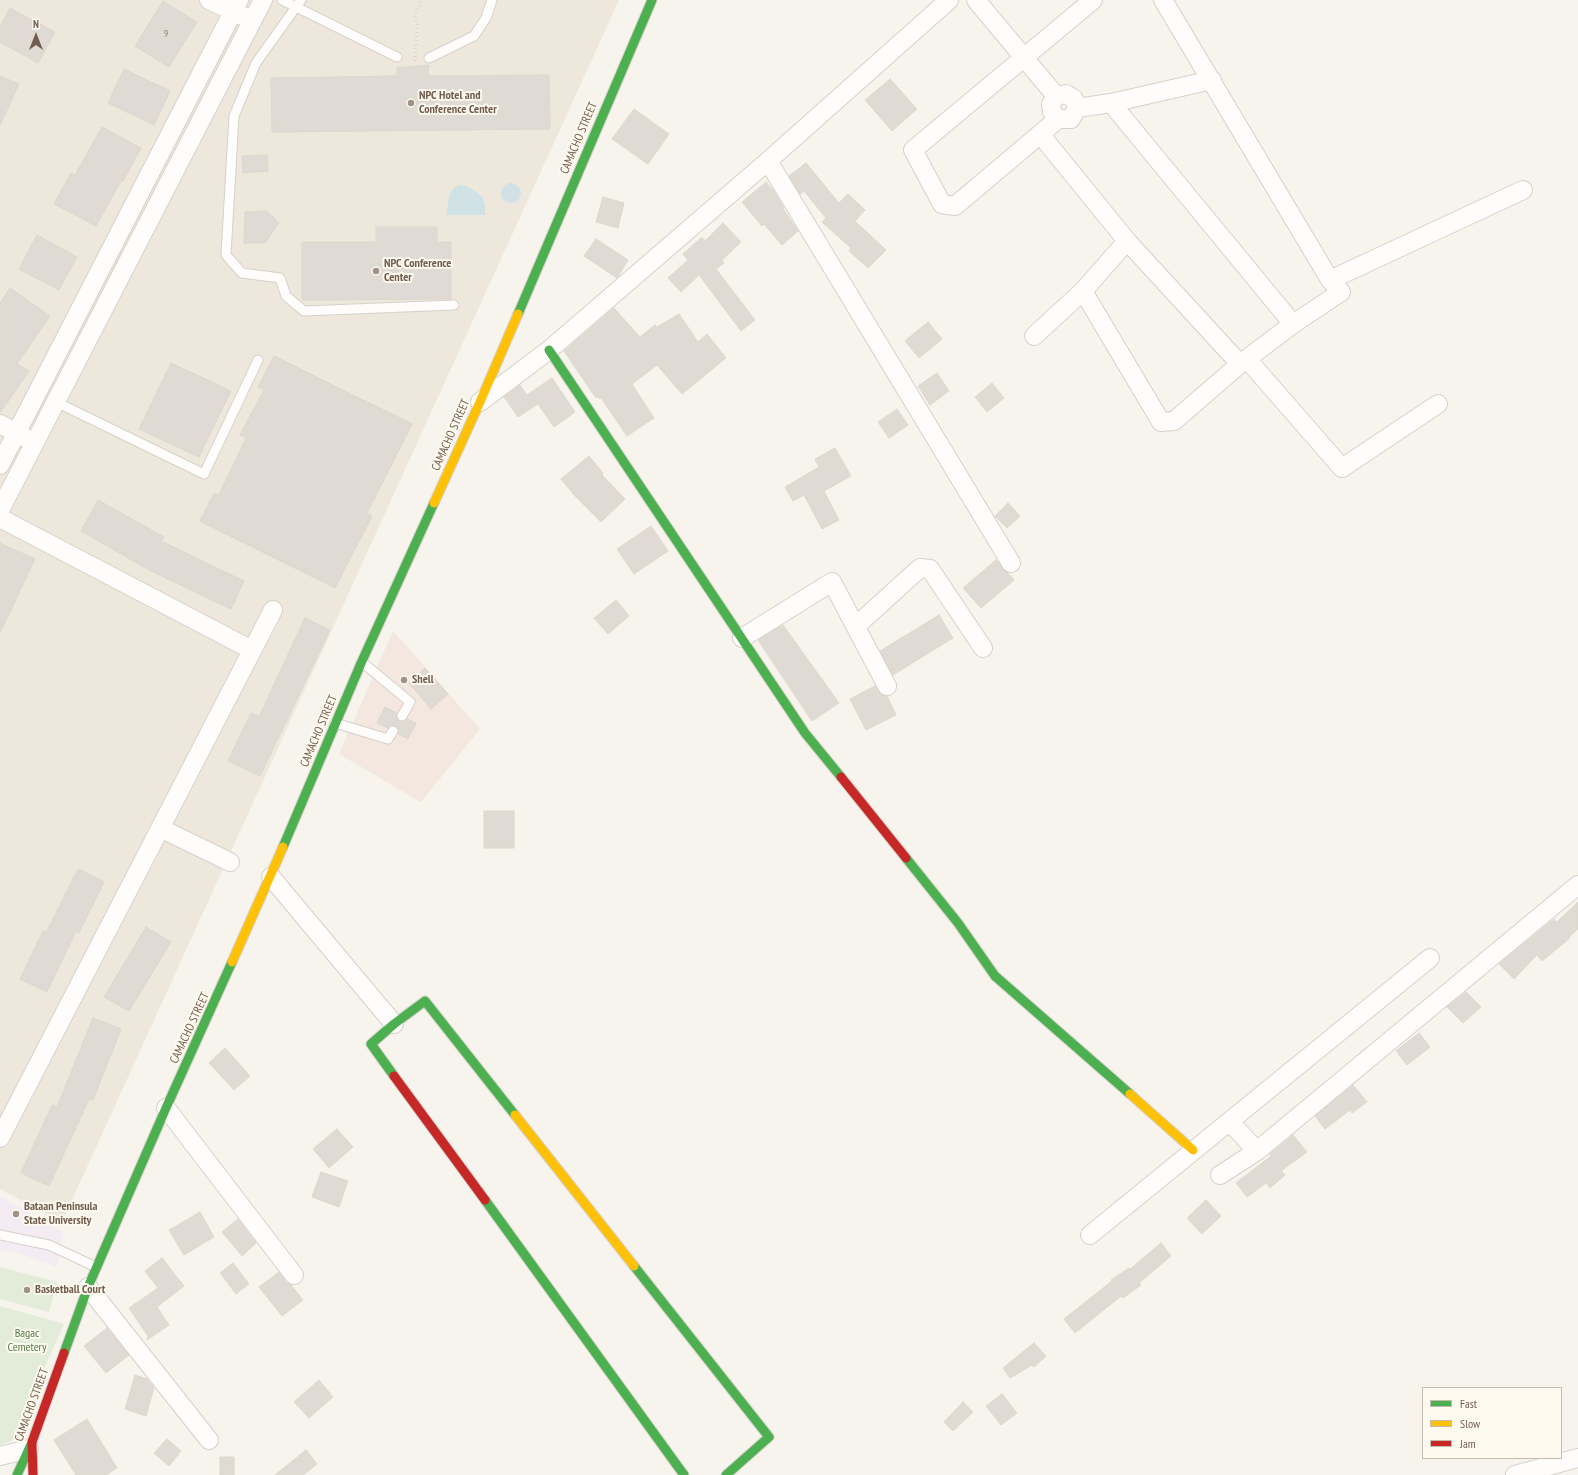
<!DOCTYPE html>
<html>
<head>
<meta charset="utf-8">
<style>
  body { margin:0 }
  #map { position:relative; width:1578px; height:1475px; overflow:hidden; background:#f6f4ed; font-family:"PT Sans Narrow",sans-serif }
  canvas { display:block }
  .legend { position:absolute; left:1422px; top:1387px; width:140px; height:72px; box-sizing:border-box; background:#fdf9ef; border:1px solid #c5bbaf; margin:0; padding:5px 7px; list-style:none; font-size:12px; color:#725e4f }
  .legend li { display:flex; align-items:center; gap:8px; height:20px }
  .legend b { width:20px; border:1px solid #c5bbaf }
  .north { position:absolute; left:16px; top:16px; width:40px; height:40px; -webkit-text-stroke:3px #fdf9ef; paint-order:stroke; rotate:0deg; font-size:11px; font-weight:700; line-height:16px; text-align:center; color:#725e4f }
  .north::after { content:''; display:block; margin:auto; width:14px; height:18px; background:#725e4f; clip-path:polygon(50% 0,100% 100%,50% 72%,0 100%) }
</style>
</head>
<body>
<div id="map">
<canvas width="1578" height="1475"></canvas>
<ul class="legend">
<li><b style="height:5px;background:#4caf50"></b>Fast</li>
<li><b style="height:5px;background:#ffc107"></b>Slow</li>
<li><b style="height:5px;background:#c62828"></b>Jam</li>
</ul>
<div class="north">N</div>
</div>
<script>
const ctx = document.querySelector('canvas').getContext('2d');
ctx.lineJoin = 'round';
function fillPath(path, color) {
  ctx.fillStyle = color;
  ctx.fill(path, 'evenodd');
}
function poly(rows) {
  const path = new Path2D();
  for (const r of rows) {
    if (r.length === 3) {
      path.moveTo(r[0] + r[2], r[1]);
      path.arc(r[0], r[1], r[2], 0, 2 * Math.PI);
      continue;
    }
    path.moveTo(r[0], r[1]);
    for (let i = 2; i < r.length; i += 2) path.lineTo(r[i], r[i + 1]);
  }
  return path;
}
function strokePath(path, color, width, dash) {
  ctx.strokeStyle = color;
  ctx.lineWidth = width;
  ctx.lineCap = dash ? 'butt' : 'round';
  ctx.setLineDash(dash || []);
  ctx.stroke(path);
}
function write(font, color, halo, rows, align = 'center') {
  ctx.font = font + ' "PT Sans Narrow",sans-serif';
  ctx.lineWidth = 4;
  ctx.setLineDash([]);
  ctx.textBaseline = 'middle';
  ctx.strokeStyle = halo;
  ctx.fillStyle = color;
  for (const [text, x, y, turn = 0] of rows) {
    ctx.save();
    ctx.translate(x, y);
    ctx.rotate((+turn || 0) * Math.PI / 180);
    ctx.textAlign = isNaN(turn) ? turn : align;
    if (halo) ctx.strokeText(text, 0, 0);
    ctx.fillText(text, 0, 0);
    ctx.restore();
  }
}
fillPath(poly([
  [0,0,619,0,62,1222,0,1189]
]), '#eee7db');
fillPath(poly([
  [393,631,480,729,421,802,339,754]
]), '#f3e7df');
fillPath(poly([
  [0,1196,63,1232,57,1267,12,1251,0,1250]
]), '#f4ecf2');
fillPath(poly([
  [0,1267,57,1282,49,1312,0,1299],
  [0,1306,64,1324,12,1441,0,1445]
]), '#e2ecd9');
fillPath(poly([
  [511,193,10],
  [459,185,467,186,482,196,485,205,485,215,446,215,450,193,454,188]
]), '#d0e2e5');
const building = poly([
  [163,1,197,22,169,67,135,46,163,1],
  [10,8,55,32,38,63,0,42,0,27,10,8],
  [429,65,428,76,549,75,550,129,272,132,271,78,397,76,397,68,429,65],
  [124,69,170,91,154,125,108,103,124,69],
  [0,76,19,84,0,125,0,76],
  [890,79,917,109,892,131,865,100,890,79],
  [634,109,669,134,648,164,612,139,634,109],
  [102,127,141,148,123,181,121,181,96,226,54,204,71,173,75,175,102,127],
  [267,155,268,171,243,173,242,156,267,155],
  [806,163,839,203,848,194,865,210,855,221,886,250,868,268,849,251,851,248,822,222,826,218,804,191,800,194,789,176,806,163],
  [766,182,773,190,784,208,783,209,798,231,782,245,764,224,762,226,742,202,766,182],
  [603,197,624,203,618,228,596,222,603,197],
  [267,211,279,223,265,243,244,243,245,212,267,211],
  [723,223,741,242,722,260,724,263,716,269,755,320,741,331,699,275,681,292,668,278,688,260,683,254,702,237,705,241,723,223],
  [376,227,437,227,437,242,451,242,451,299,302,300,302,242,376,242,376,227],
  [37,235,77,257,59,290,19,269,37,235],
  [596,239,628,260,617,278,584,256,596,239],
  [10,288,50,316,17,364,29,371,0,413,0,303,10,288],
  [614,308,640,337,655,325,657,327,679,314,698,342,707,334,726,358,682,394,657,365,632,384,654,418,627,436,601,398,600,399,598,397,596,398,564,351,614,308],
  [928,322,942,339,919,358,905,341,928,322],
  [274,356,412,424,367,513,372,516,335,588,200,521,214,493,219,495,246,438,240,435,264,390,258,387,274,356],
  [171,363,231,391,199,457,139,429,171,363],
  [937,373,949,391,930,405,918,386,937,373],
  [552,378,575,412,554,427,538,404,518,417,504,397,520,385,527,395,552,378],
  [992,383,1004,398,987,412,975,397,992,383],
  [897,409,908,425,889,438,878,422,897,409],
  [835,448,851,476,824,491,839,520,822,529,804,495,793,501,785,487,819,467,815,459,835,448],
  [589,456,603,473,602,475,625,499,601,522,575,496,561,479,589,456],
  [98,500,164,537,161,541,244,581,231,609,149,570,81,531,98,500],
  [1008,503,1020,516,1007,528,995,516,1008,503],
  [651,526,668,551,634,574,617,549,651,526],
  [0,543,35,559,0,633,0,543],
  [996,560,1014,580,981,608,963,588,996,560],
  [616,600,629,616,608,634,594,618,616,600],
  [939,615,953,638,893,675,880,651,939,615],
  [305,618,330,630,260,776,228,761,251,713,259,717,305,618],
  [783,625,839,703,812,721,758,640,783,625],
  [425,668,448,694,431,709,409,683,425,668],
  [875,686,881,695,887,696,896,715,866,730,850,699,875,686],
  [385,707,397,713,397,719,399,721,405,721,407,719,416,723,408,739,398,734,398,729,396,726,391,726,388,728,377,723,385,707],
  [484,811,514,811,514,848,484,848,484,811],
  [78,869,104,882,79,933,76,931,47,992,20,979,43,931,46,933,78,869],
  [1578,902,1578,929,1569,937,1570,938,1542,961,1537,955,1514,979,1499,964,1554,919,1557,922,1578,902],
  [146,927,171,942,129,1011,104,997,146,927],
  [1466,992,1481,1007,1463,1023,1447,1007,1466,992],
  [93,1018,121,1029,93,1100,89,1099,49,1186,21,1173,52,1105,57,1107,93,1018],
  [1419,1033,1430,1047,1407,1065,1396,1051,1419,1033],
  [225,1048,250,1076,234,1090,209,1063,225,1048],
  [1353,1085,1367,1102,1352,1113,1350,1110,1325,1129,1315,1116,1353,1085],
  [337,1129,353,1147,329,1168,313,1149,337,1129],
  [1293,1135,1307,1152,1281,1171,1285,1175,1270,1188,1266,1183,1247,1197,1236,1183,1271,1156,1270,1154,1293,1135],
  [321,1172,348,1181,339,1207,312,1197,321,1172],
  [1206,1200,1221,1216,1202,1234,1187,1218,1206,1200],
  [200,1212,214,1237,184,1255,169,1230,200,1212],
  [238,1219,256,1243,242,1256,222,1232,238,1219],
  [1161,1243,1171,1256,1139,1283,1141,1285,1123,1298,1121,1296,1075,1333,1064,1319,1112,1281,1111,1280,1129,1268,1130,1269,1161,1243],
  [162,1258,184,1286,157,1307,169,1325,147,1340,148,1336,129,1308,158,1288,145,1271,162,1258],
  [233,1263,249,1284,236,1294,220,1273,233,1263],
  [279,1272,286,1282,291,1285,303,1300,282,1316,259,1287,279,1272],
  [107,1328,129,1355,106,1373,84,1346,107,1328],
  [1034,1343,1046,1356,1034,1367,1032,1365,1010,1378,1003,1368,1034,1343],
  [135,1375,147,1379,154,1388,146,1416,125,1409,135,1375],
  [319,1380,333,1397,309,1418,294,1402,319,1380],
  [1002,1394,1017,1413,1001,1425,986,1406,1002,1394],
  [963,1402,973,1412,953,1431,944,1422,963,1402],
  [87,1419,117,1468,106,1475,76,1475,54,1440,87,1419],
  [167,1439,181,1451,169,1466,154,1453,167,1439],
  [306,1450,317,1464,303,1475,275,1475,306,1450],
  [220,1457,234,1457,234,1475,220,1475,220,1457]
]);
fillPath(building, '#dfdad3');
strokePath(building, '#ded7cf', 1);
const lane = poly([
  [282,0,397,57],
  [301,0,256,63,234,116,226,255,242,273,280,278,286,296,304,311,454,305],
  [429,58,474,36,486,18,492,0],
  [56,402,204,474,258,360],
  [362,662,410,702,402,716],
  [335,723,388,739,393,731],
  [0,1235,49,1245,96,1267]
]);
const street = poly([
  [209,0,245,17],
  [976,0,1056,96],
  [1111,103,1293,324],
  [1077,108,1111,103,1212,80],
  [1058,119,1052,112,1051,104,1056,96,1066,94,1074,99,1077,108,1071,119,1058,119,955,206,942,204,913,150,1093,0],
  [1040,134,1127,241,1240,364],
  [768,161,1011,563],
  [1330,280,1523,190],
  [1083,291,1161,422,1174,421,1240,364,1293,324,1341,292,1330,280,1163,0],
  [1034,336,1083,291,1127,241],
  [1247,359,1342,468,1438,404],
  [480,402,549,350,768,161,949,0],
  [0,424,28,439],
  [0,465,239,0],
  [0,510,263,0],
  [0,518,252,650],
  [856,626,920,568,930,569,983,648],
  [742,638,832,582,887,686],
  [160,828,230,862],
  [271,877,394,1024],
  [166,1108,294,1275],
  [1230,1122,1257,1151],
  [0,1138,273,610],
  [1220,1175,1257,1151,1578,885],
  [1090,1235,1430,958],
  [88,1287,209,1440],
  [0,1456,29,1449],
  [1515,1475,1578,1458]
]);
const fast = poly([
  [518,314,652,0],
  [549,350,805,733,841,777],
  [283,847,362,661,434,503],
  [906,858,958,923,995,976,1130,1094],
  [394,1076,371,1044,394,1024,425,1001,515,1115],
  [485,1200,684,1475],
  [634,1266,769,1437,726,1475],
  [64,1353,88,1287,166,1108,232,962],
  [17,1475,32,1442]
]);
const slow = poly([
  [434,503,480,402,518,314],
  [232,962,283,847],
  [1130,1094,1193,1150],
  [515,1115,634,1266]
]);
const jam = poly([
  [841,777,906,858],
  [394,1076,485,1200],
  [33,1475,32,1442,64,1353]
]);
strokePath(lane, '#d5d1cb', 11);
strokePath(street, '#d5d1cb', 20);
strokePath(fast, '#d6d1ca', 11);
strokePath(slow, '#d6d1ca', 11);
strokePath(jam, '#d6d1ca', 11);
strokePath(poly([
  [415,61,417,26,415,16,421,0]
]), '#d9d4cf', 2.5, [1, 3]);
strokePath(lane, '#fefdfc', 9);
strokePath(street, '#fefdfc', 18);
strokePath(fast, '#4caf50', 9);
strokePath(slow, '#ffc107', 9);
strokePath(jam, '#c62828', 9);
for (const [x, y, r, color] of [
  [411,103,4,"#a09286"],
  [376,271,4,"#a09286"],
  [404,680,4,"#a09286"],
  [16,1214,4,"#a09286"],
  [27,1290,4,"#a09286"]
]) {
  const dot = new Path2D();
  dot.arc(x, y, r, 0, 2 * Math.PI);
  ctx.fillStyle = color;
  ctx.fill(dot);
  strokePath(dot, '#fdf9ef', 1.5);
}
write('10px', '#908073', null, [
  ["9",166,34]
]);
write('bold 12px', '#725e4f', '#fdf9ef', [
  ["NPC Hotel and",419,96],
  ["Conference Center",419,110],
  ["NPC Conference",384,264],
  ["Center",384,278],
  ["Shell",412,680],
  ["Bataan Peninsula",24,1207],
  ["State University",24,1221],
  ["Basketball Court",35,1290]
], 'left');
write('12px', '#725e4f', '#fdf9ef', [
  ["CAMACHO STREET",579,138,-67],
  ["CAMACHO STREET",451,435,-66],
  ["CAMACHO STREET",319,731,-67],
  ["CAMACHO STREET",190,1028,-65],
  ["CAMACHO STREET",32,1405,-70]
]);
write('12px', '#557b4b', '#fdf9ef', [
  ["Bagac",27,1334],
  ["Cemetery",27,1348]
]);
</script>
</body>
</html>
